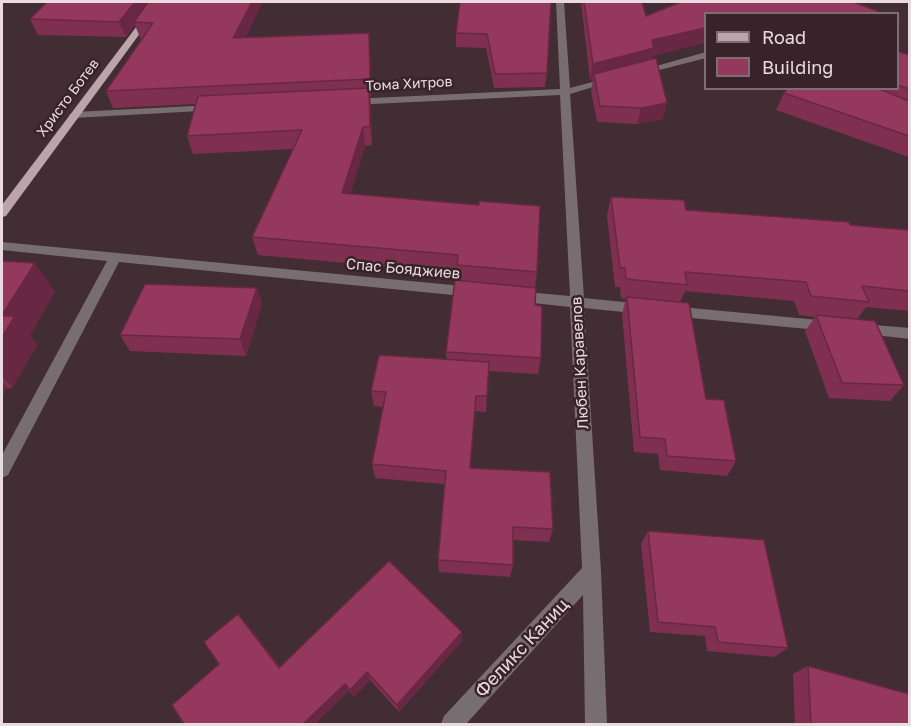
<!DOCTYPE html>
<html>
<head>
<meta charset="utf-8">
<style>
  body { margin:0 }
  #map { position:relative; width:911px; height:726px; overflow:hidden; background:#422d34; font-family:"Golos Text",sans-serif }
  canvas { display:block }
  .frame { position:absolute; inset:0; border:3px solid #e9dbdf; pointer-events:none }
  .legend { position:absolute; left:704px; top:12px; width:195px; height:78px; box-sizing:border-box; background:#38232a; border:2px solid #7f6d72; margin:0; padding:8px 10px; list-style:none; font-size:18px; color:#e9dbdf }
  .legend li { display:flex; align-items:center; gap:12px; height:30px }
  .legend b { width:30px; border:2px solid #7f6d72 }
</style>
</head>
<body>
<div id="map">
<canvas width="911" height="726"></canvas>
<div class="frame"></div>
<ul class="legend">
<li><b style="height:8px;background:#bba4ab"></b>Road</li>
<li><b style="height:16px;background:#94385e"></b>Building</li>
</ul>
</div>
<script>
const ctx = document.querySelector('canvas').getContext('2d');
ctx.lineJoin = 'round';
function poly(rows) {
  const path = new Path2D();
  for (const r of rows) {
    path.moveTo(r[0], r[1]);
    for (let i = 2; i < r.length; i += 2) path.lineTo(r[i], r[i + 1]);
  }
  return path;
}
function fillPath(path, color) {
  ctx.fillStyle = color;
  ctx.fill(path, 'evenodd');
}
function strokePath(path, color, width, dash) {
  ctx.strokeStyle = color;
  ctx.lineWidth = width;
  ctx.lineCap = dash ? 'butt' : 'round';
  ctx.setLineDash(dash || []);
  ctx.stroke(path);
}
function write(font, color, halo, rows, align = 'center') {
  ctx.font = font + ' "Golos Text",sans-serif';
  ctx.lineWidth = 5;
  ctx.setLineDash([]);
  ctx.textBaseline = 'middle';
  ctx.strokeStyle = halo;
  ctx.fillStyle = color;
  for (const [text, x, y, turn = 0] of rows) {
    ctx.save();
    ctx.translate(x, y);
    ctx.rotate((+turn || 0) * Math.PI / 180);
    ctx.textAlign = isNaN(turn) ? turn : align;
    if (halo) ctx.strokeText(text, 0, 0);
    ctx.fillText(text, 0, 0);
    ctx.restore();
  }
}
fillPath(poly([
  [556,2,564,2,570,88,611,77,616,80,570,94,584,298,643,304,650,309,643,314,584,308,601,571,607,724,585,724,583,595,466,724,441,724,444,716,582,568,570,307,515,301,508,296,515,291,570,296,560,95,352,105,347,102,352,99,560,89,556,2],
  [706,52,706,58,640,75,635,72,706,52],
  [214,105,218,106,218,110,74,118,69,115,74,112,214,105],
  [2,242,473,287,480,292,473,297,119,262,8,475,2,478,2,455,107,261,2,250,2,242],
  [670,306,829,321,836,326,829,331,670,316,663,311,670,306],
  [862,324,910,328,910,339,857,333,855,329,857,325,862,324]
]), '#786d70');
fillPath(poly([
  [155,2,163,2,6,216,2,217,2,205,155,2]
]), '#bba4ab');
fillPath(poly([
  [460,2,547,73,545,87,494,88,486,48,456,47,456,33],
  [581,2,642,2,646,16,705,14,705,43,652,56,651,60,663,119,637,124,597,122,591,91,593,80,590,80],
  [262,3,245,38,370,48,371,96,370,96,372,145,365,146,350,194,537,272,535,288,535,305,541,358,538,374,488,371,486,412,475,411,470,468,553,529,549,542,513,540,513,565,510,577,439,572,438,560,444,484,375,478,372,464,383,407,374,406,371,391,447,359,446,352,457,281,457,273,258,255,252,237,293,149,193,154,187,136,196,104,113,108,106,91,142,38,140,38,135,25,126,37,38,35,30,19],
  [897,51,909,55,909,157,776,110,784,93,788,88,897,88],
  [611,197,686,210,909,230,909,311,866,307,857,319,904,385,890,401,829,398,805,331,815,317,799,315,794,301,685,291,680,302,706,399,736,461,727,476,660,470,658,454,634,452,622,314,626,299,621,298,620,287,615,287,607,216],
  [2,261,55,292,30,335,37,345,12,388,7,388,2,397],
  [257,288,262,304,246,356,130,351,120,335],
  [648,531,788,648,774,657,707,651,705,636,650,632,641,544],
  [246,623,280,667,462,641,399,712,370,680,354,697,349,691,219,664],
  [808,666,909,724,795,724,793,674]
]), '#7f3051');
fillPath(poly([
  [135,2,153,2,134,22,135,25,126,37,119,22],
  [252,2,262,2,262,3,238,54,233,38],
  [902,20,897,28,897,22],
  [705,28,705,43,652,56,650,64,594,74,593,80,590,80,593,64,652,40],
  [369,33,370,48,371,96,370,79],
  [369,88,371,106,372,145,370,127],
  [667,103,663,119,637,124,641,108],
  [363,127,365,146,345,212,342,193],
  [35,263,55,292,30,335,37,345,12,388,2,376,2,315],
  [257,288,262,304,246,356,240,339],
  [2,382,7,388,2,397],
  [462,632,462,641,399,712,397,705],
  [367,672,370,680,354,697,350,690],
  [345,684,349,691,315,724,303,724]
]), '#682742');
const building = poly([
  [47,2,135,2,119,22,30,19,47,2],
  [148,2,252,2,233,38,369,33,370,79,106,91,153,23,134,22,148,2],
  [460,2,551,2,547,73,495,74,487,34,456,33,460,2],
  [584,2,642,2,646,16,681,2,853,2,886,14,705,14,705,28,652,40,654,48,593,64,584,2],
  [897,51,909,55,909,89,897,85,897,51],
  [656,58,667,103,641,108,600,106,594,74,656,58],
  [369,88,370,127,363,127,342,193,479,205,479,201,540,206,537,272,457,265,458,255,252,237,302,130,187,136,198,96,369,88],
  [788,88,877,88,909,101,909,136,784,93,788,88],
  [611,197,684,200,686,210,849,222,850,225,909,230,909,291,862,286,869,302,811,296,806,282,685,272,687,285,626,279,625,268,620,268,611,197],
  [2,261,35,263,2,315,2,261],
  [455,280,536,288,535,305,542,306,541,358,446,352,455,280],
  [145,284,257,288,240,339,120,335,145,284],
  [627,297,689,303,706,399,724,400,736,461,667,456,665,439,640,437,627,297],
  [816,315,875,321,904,385,842,383,816,315],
  [2,316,15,316,2,337,2,316],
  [379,355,489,362,487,396,476,396,470,468,550,472,553,529,513,527,513,565,438,560,446,471,372,464,386,392,371,391,379,355],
  [648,531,764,540,788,648,718,642,715,627,658,622,648,531],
  [389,561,462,632,397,705,367,672,350,690,345,684,303,724,184,724,172,705,219,664,204,642,238,614,279,668,389,561],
  [808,666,909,694,909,724,811,724,808,666]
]);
fillPath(building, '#94385e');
strokePath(building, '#682742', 1.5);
write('14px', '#e9dbdf', '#38232a', [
  ["Тома Хитров",409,84,-3],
  ["Христо Ботев",68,98,-53]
]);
write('15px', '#e9dbdf', '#38232a', [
  ["Спас Бояджиев",403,269,5],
  ["Любен Каравелов",580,363,-93]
]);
write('18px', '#e9dbdf', '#38232a', [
  ["Феликс Каниц",522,648,-47]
]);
</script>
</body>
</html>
